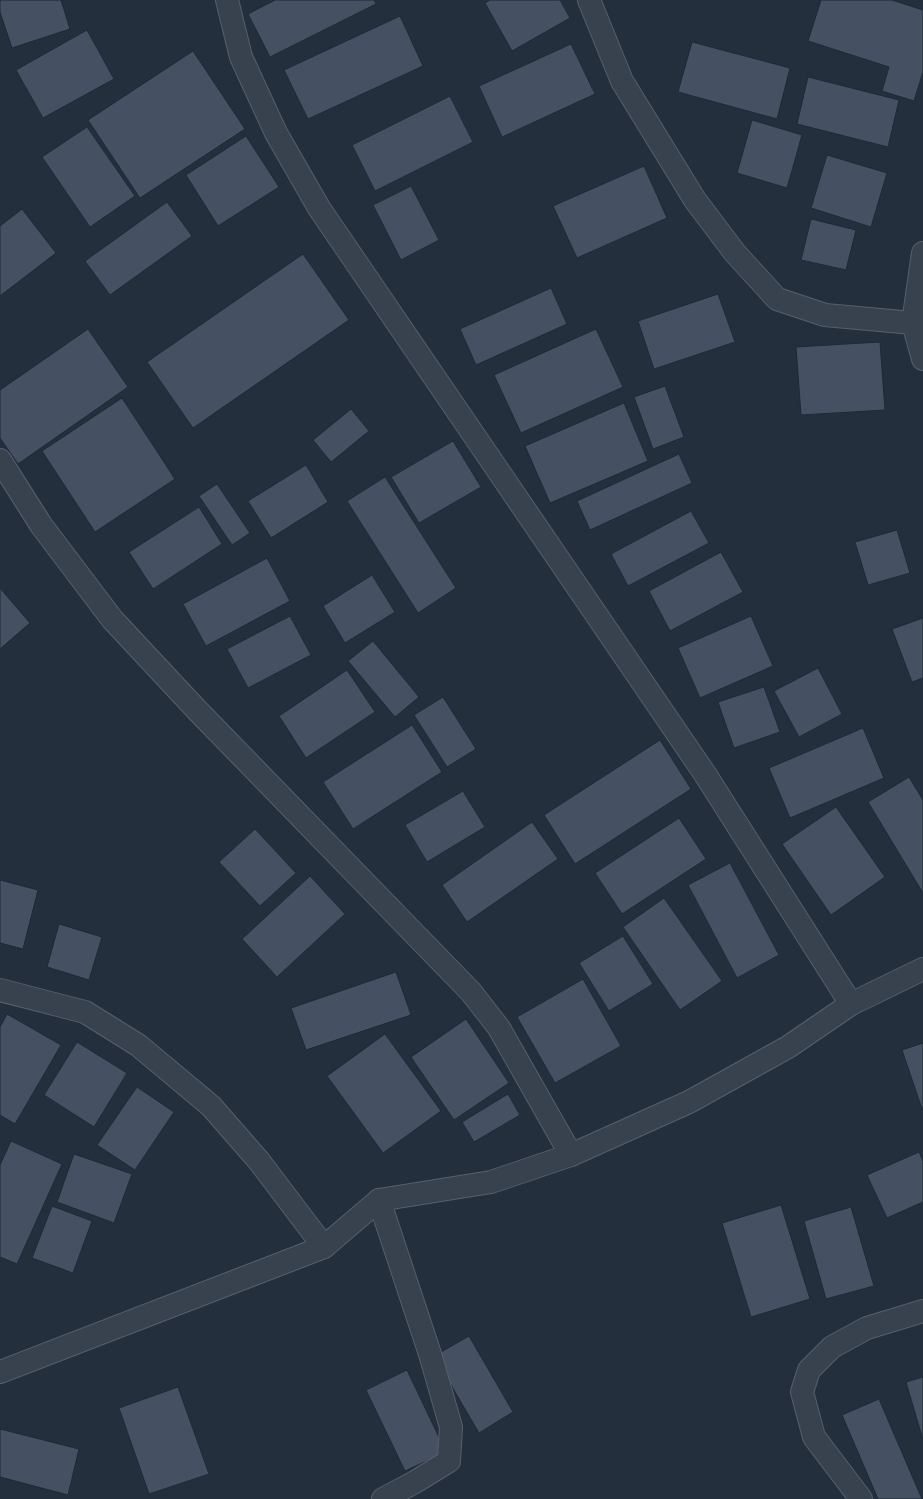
<!DOCTYPE html>
<html>
<head>
<meta charset="utf-8">
<style>
  body { margin:0 }
  canvas { display:block; background:#242f3e }
</style>
</head>
<body>
<canvas width="923" height="1499"></canvas>
<script>
const ctx = document.querySelector('canvas').getContext('2d');
ctx.lineJoin = 'round';
function fillPath(path, color) {
  ctx.fillStyle = color;
  ctx.fill(path, 'evenodd');
}
function poly(rows) {
  const path = new Path2D();
  for (const r of rows) {
    path.moveTo(r[0], r[1]);
    for (let i = 2; i < r.length; i += 2) path.lineTo(r[i], r[i + 1]);
  }
  return path;
}
function strokePath(path, color, width, dash) {
  ctx.strokeStyle = color;
  ctx.lineWidth = width;
  ctx.lineCap = dash ? 'butt' : 'round';
  ctx.setLineDash(dash || []);
  ctx.stroke(path);
}
const building = poly([
  [0,0,61,0,70,29,12,48,0,12,0,0],
  [275,0,374,0,376,4,270,57,248,14,275,0],
  [490,0,560,0,570,18,512,51,485,3,490,0],
  [821,0,892,0,923,10,923,72,914,101,882,91,889,67,808,41,821,0],
  [400,16,423,66,308,119,284,70,400,16],
  [87,30,114,79,43,118,16,70,87,30],
  [692,42,790,68,777,119,678,92,692,42],
  [571,44,595,94,502,137,479,86,571,44],
  [193,51,245,129,140,198,88,120,193,51],
  [808,77,899,100,888,147,797,124,808,77],
  [450,96,473,142,375,191,352,145,450,96],
  [752,120,802,135,787,188,737,173,752,120],
  [87,127,135,196,90,227,42,157,87,127],
  [246,136,279,187,218,226,186,175,246,136],
  [827,155,887,173,871,227,811,208,827,155],
  [644,166,667,218,577,258,553,206,644,166],
  [411,186,439,240,401,260,373,205,411,186],
  [167,202,192,236,110,295,85,261,167,202],
  [22,209,56,253,0,296,0,226,22,209],
  [811,219,856,230,846,270,801,260,811,219],
  [303,254,349,320,193,428,147,362,303,254],
  [551,288,567,324,476,365,460,329,551,288],
  [718,294,735,342,654,369,638,321,718,294],
  [88,329,128,387,18,464,0,438,0,390,88,329],
  [596,329,623,387,521,433,494,375,596,329],
  [880,342,885,410,801,415,796,347,880,342],
  [665,386,684,437,653,449,634,397,665,386],
  [122,398,175,479,95,532,42,451,122,398],
  [624,403,648,461,550,503,525,446,624,403],
  [351,409,369,431,331,462,313,440,351,409],
  [453,441,481,487,419,523,391,477,453,441],
  [679,454,692,483,590,530,577,501,679,454],
  [306,465,328,502,271,538,248,501,306,465],
  [385,477,456,588,418,613,347,501,385,477],
  [217,484,250,533,232,545,199,496,217,484],
  [199,507,222,544,153,589,129,552,199,507],
  [691,511,709,543,628,586,611,554,691,511],
  [897,530,910,573,868,585,855,542,897,530],
  [721,552,743,592,670,631,649,591,721,552],
  [267,558,290,601,206,646,183,604,267,558],
  [372,575,395,612,345,643,323,606,372,575],
  [0,588,30,623,0,649,0,588],
  [290,616,311,655,248,688,227,649,290,616],
  [751,616,773,666,700,698,678,648,751,616],
  [923,618,923,678,912,682,892,629,923,618],
  [373,641,419,697,395,717,348,661,373,641],
  [818,668,842,714,799,737,774,691,818,668],
  [347,670,375,712,306,758,279,716,347,670],
  [764,687,780,732,734,748,718,702,764,687],
  [443,697,476,749,447,767,414,715,443,697],
  [412,725,442,772,353,829,323,782,412,725],
  [863,728,884,778,790,818,769,768,863,728],
  [660,740,691,789,575,864,544,815,660,740],
  [909,777,923,800,923,893,868,802,909,777],
  [463,791,485,827,427,862,405,825,463,791],
  [836,807,885,877,831,915,782,844,836,807],
  [679,818,706,859,622,914,595,873,679,818],
  [532,822,558,859,467,922,442,885,532,822],
  [255,829,296,873,260,906,219,862,255,829],
  [730,863,779,955,737,978,688,885,730,863],
  [310,876,345,914,277,977,242,939,310,876],
  [0,880,38,890,23,949,0,943,0,880],
  [664,898,722,981,680,1010,623,927,664,898],
  [59,924,102,937,89,980,47,967,59,924],
  [623,936,653,984,609,1011,579,963,623,936],
  [396,972,411,1015,306,1050,291,1008,396,972],
  [583,979,621,1046,555,1083,517,1017,583,979],
  [7,1014,61,1045,15,1124,0,1115,0,1027,7,1014],
  [466,1019,509,1083,454,1120,411,1057,466,1019],
  [385,1034,441,1111,383,1153,327,1076,385,1034],
  [77,1042,127,1073,94,1127,44,1095,77,1042],
  [923,1043,923,1112,902,1050,923,1043],
  [137,1087,174,1112,135,1170,97,1145,137,1087],
  [508,1094,520,1115,474,1142,462,1122,508,1094],
  [11,1141,62,1164,17,1264,0,1257,0,1165,11,1141],
  [919,1152,923,1161,923,1202,887,1218,867,1175,919,1152],
  [74,1154,132,1174,114,1223,57,1202,74,1154],
  [781,1205,810,1299,751,1317,722,1223,781,1205],
  [52,1206,92,1221,73,1273,32,1258,52,1206],
  [851,1207,874,1286,826,1299,804,1221,851,1207],
  [469,1336,513,1412,479,1433,434,1356,469,1336],
  [407,1370,446,1452,405,1471,366,1390,407,1370],
  [923,1377,923,1440,906,1382,923,1377],
  [178,1387,209,1474,149,1494,119,1408,178,1387],
  [879,1399,922,1499,878,1499,842,1415,879,1399],
  [0,1429,79,1449,68,1495,0,1477,0,1429]
]);
fillPath(building, '#455162');
strokePath(building, '#1f2835', 1);
const minor = poly([
  [227,0,241,57,276,133,319,208,705,774,851,1004],
  [589,0,622,81,695,200,735,253,777,299,825,315,913,323],
  [923,253,913,323,923,359],
  [0,460,41,525,112,619,196,709,471,992,499,1028,571,1155],
  [0,990,85,1012,138,1045,211,1106,259,1161,324,1247],
  [379,1200,430,1354,451,1427,449,1461,415,1482,383,1499],
  [861,1499,814,1437,802,1392,809,1370,832,1347,867,1328,923,1311]
]);
const tertiary = poly([
  [0,1372,324,1247,379,1200,491,1182,571,1155,689,1102,788,1047,851,1004,923,969]
]);
strokePath(minor, '#565f6c', 24);
strokePath(tertiary, '#565f6c', 24);
strokePath(minor, '#38414e', 22);
strokePath(tertiary, '#38414e', 22);
</script>
</body>
</html>
